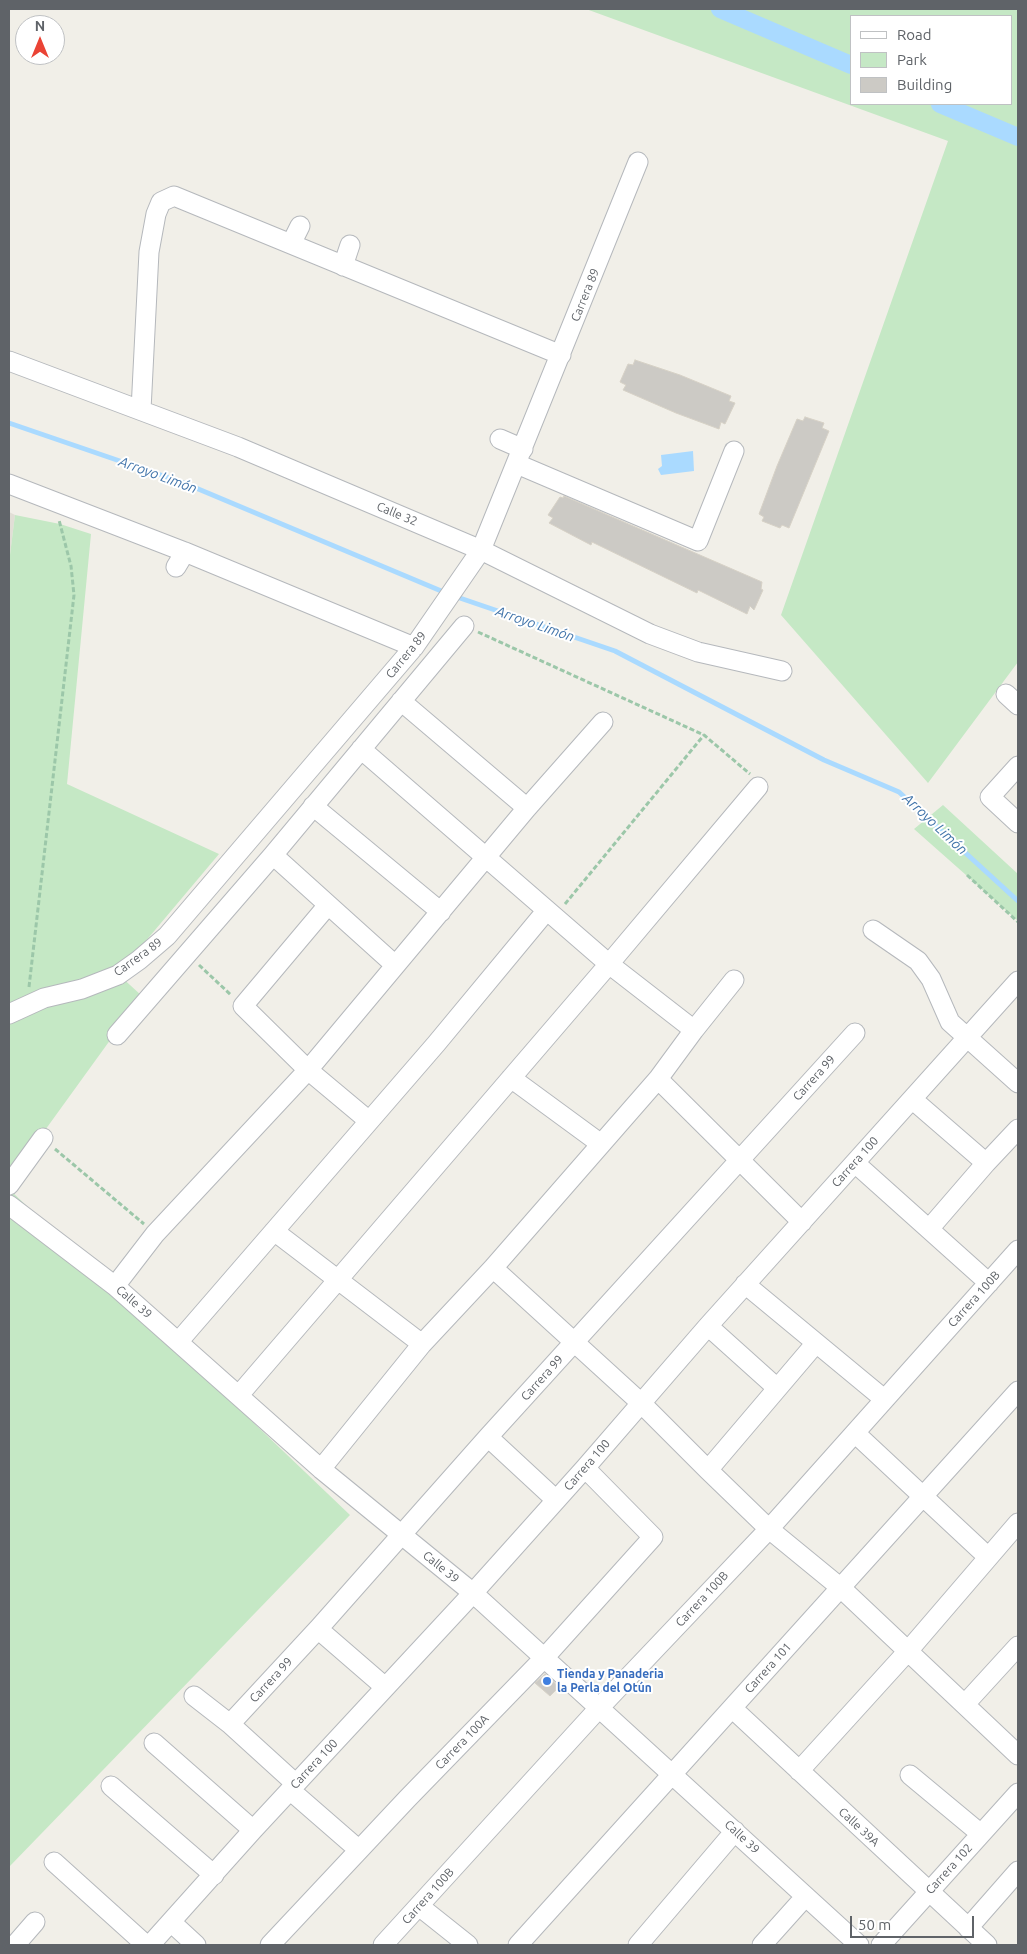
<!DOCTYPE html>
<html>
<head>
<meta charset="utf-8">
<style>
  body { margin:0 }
  #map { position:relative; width:1027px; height:1954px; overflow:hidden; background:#f1efe8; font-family:Ubuntu,sans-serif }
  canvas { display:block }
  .frame { position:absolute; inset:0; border:10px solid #5f6368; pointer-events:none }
  .legend { position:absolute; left:850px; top:15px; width:162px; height:90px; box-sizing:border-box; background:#fff; border:1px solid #bfc1c3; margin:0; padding:6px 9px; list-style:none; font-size:15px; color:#5f6368 }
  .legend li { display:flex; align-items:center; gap:10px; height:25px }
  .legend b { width:25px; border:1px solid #bfc1c3 }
  .north { position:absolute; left:15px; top:15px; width:50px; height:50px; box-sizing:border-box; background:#fff; border:1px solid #bfc1c3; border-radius:50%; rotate:0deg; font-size:14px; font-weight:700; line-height:20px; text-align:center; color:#5f6368 }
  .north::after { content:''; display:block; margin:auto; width:18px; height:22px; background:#ea4335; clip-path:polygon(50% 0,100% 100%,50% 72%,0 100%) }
  .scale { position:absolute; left:850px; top:1916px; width:124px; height:22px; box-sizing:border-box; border:2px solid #5f6368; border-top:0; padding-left:6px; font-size:15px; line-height:18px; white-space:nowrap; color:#5f6368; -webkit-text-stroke:4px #fff; paint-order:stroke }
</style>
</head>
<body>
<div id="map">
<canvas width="1027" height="1954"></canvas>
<div class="frame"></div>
<ul class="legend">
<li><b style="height:6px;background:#fff"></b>Road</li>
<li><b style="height:14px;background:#c5e8c5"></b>Park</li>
<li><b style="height:14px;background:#cccac5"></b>Building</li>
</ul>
<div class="north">N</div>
<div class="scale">50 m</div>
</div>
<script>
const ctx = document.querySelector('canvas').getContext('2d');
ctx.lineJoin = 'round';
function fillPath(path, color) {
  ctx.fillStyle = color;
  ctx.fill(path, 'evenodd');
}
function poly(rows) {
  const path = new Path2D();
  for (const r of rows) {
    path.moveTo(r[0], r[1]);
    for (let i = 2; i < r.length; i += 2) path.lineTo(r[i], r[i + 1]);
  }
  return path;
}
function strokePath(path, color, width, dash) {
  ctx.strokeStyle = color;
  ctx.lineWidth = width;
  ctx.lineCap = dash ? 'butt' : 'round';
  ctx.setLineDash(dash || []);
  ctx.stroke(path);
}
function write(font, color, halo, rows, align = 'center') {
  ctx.font = font + ' Ubuntu,sans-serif';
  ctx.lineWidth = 4;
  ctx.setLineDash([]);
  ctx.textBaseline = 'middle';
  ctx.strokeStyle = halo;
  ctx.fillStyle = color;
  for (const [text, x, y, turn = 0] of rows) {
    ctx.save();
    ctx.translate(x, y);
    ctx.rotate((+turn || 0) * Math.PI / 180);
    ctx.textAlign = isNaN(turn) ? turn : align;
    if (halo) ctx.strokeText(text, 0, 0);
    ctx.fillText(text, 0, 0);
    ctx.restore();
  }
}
fillPath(poly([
  [9,512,15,515,9,563]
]), '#e1ded6');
fillPath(poly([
  [586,9,1018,9,1018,662,928,783,781,615,948,141],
  [851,16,1011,16,1011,104,851,104],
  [15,515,60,524,91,534,67,784,219,854,118,974,142,996,9,1180,9,563],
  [943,805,1018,874,1018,921,914,829],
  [9,1189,350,1515,9,1867]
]), '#c5e8c5');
fillPath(poly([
  [693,451,694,471,661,475,658,469,662,466,661,455]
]), '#aadaff');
strokePath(poly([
  [9,423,184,483,446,593],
  [454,596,615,651,824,760,899,792,1018,901]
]), '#aadaff', 5);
strokePath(poly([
  [720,9,851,65],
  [940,104,1018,137]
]), '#aadaff', 18);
const building = poly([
  [635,360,680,375,731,396,729,401,735,403,725,424,721,422,719,429,676,413,623,390,626,385,620,382,628,364,633,365,635,360],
  [805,417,824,423,822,428,829,431,789,528,782,525,780,528,762,521,764,517,759,514,777,466,797,419,803,421,805,417],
  [564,496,762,582,761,589,763,590,754,610,750,606,747,614,698,590,697,593,592,542,591,545,549,523,553,518,548,515,560,497,563,498,564,496],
  [545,1674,559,1687,550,1696,535,1683,545,1674]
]);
fillPath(building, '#cccac5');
strokePath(building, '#d6d1c6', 1);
const minor = poly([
  [291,244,300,226],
  [343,266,350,245],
  [9,361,238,447,481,550,650,634,698,652,782,671],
  [141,410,149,252,156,214,161,202,174,196,561,355],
  [500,439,523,449],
  [517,464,698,541,734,451],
  [9,484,185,552,414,647],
  [176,567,185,552],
  [1006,694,1018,705],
  [401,701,527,808],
  [361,749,609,964,694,1030],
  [1018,766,990,797,1018,823],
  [313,806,441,912],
  [273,855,395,965],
  [328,905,243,1006,308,1070,369,1121],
  [873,930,918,961,931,979,950,1022,1018,1083],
  [9,1014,44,998,82,989,118,975,139,960,167,936,414,647,481,550,638,162],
  [117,1035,273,855,464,626],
  [511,1078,601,1144],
  [658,1079,802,1222],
  [912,1099,986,1163],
  [855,1163,989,1283],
  [9,1185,43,1138],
  [9,1205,115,1286,321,1469,473,1593,859,1945],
  [929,1229,986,1163,1018,1129],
  [274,1231,422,1344],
  [493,1268,641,1403,708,1470,769,1529,841,1588,1018,1755],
  [745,1284,884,1399],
  [115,1286,155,1234,308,1070,527,808,603,722],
  [708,1326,777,1388],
  [179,1341,436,1044,547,910],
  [239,1395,609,964,758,787],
  [855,1433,988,1557],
  [488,1437,556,1500],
  [321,1469,422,1344,493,1268,658,1079,694,1030,734,980],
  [708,1470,816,1343],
  [318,1629,385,1687],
  [194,1696,230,1724,296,1784],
  [965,1704,1018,1646],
  [732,1708,987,1945],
  [230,1724,318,1629,488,1437,855,1033],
  [154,1743,253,1830],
  [799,1771,908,1651,1018,1523],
  [910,1775,981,1834],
  [111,1786,214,1875],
  [290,1790,359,1850],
  [54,1862,146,1945],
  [419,1906,468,1945],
  [171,1922,196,1945],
  [968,1928,1018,1871],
  [15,1945,35,1922],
  [150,1945,253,1830,473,1593,585,1468,708,1326,1018,981],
  [270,1945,407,1799,545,1657,653,1537,585,1468],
  [383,1945,600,1707,769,1529,1018,1250],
  [518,1945,1018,1391],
  [638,1945,735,1831],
  [762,1945,805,1897],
  [881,1945,1018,1793]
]);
strokePath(minor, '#b5b8bc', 21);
strokePath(poly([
  [478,632,704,735,750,774],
  [967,875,1018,922],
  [565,904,704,735],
  [199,965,231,995],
  [29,987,74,595,71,566,59,520],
  [55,1149,144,1224]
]), '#9cc7a9', 3, [5, 2.5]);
strokePath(minor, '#fff', 19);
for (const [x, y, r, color] of [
  [547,1681,5,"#3f7fe0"]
]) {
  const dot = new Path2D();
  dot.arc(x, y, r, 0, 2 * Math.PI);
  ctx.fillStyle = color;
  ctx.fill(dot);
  strokePath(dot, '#fff', 2);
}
write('12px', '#5f6368', '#fff', [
  ["Carrera 89",585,295,-68],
  ["Calle 32",397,514,23],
  ["Carrera 89",406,655,-51],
  ["Carrera 89",138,957,-36],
  ["Carrera 99",814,1078,-48],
  ["Carrera 100",855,1162,-48],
  ["Carrera 100B",974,1299,-48],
  ["Calle 39",134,1302,41],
  ["Carrera 99",542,1378,-48],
  ["Carrera 100",587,1465,-49],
  ["Calle 39",441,1567,39],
  ["Carrera 100B",702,1599,-47],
  ["Carrera 101",768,1668,-48],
  ["Carrera 99",271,1680,-47],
  ["Carrera 100A",462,1742,-46],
  ["Carrera 100",314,1764,-47],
  ["Calle 39A",859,1827,43],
  ["Calle 39",742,1837,43],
  ["Carrera 102",949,1869,-48],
  ["Carrera 100B",428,1896,-48]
]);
write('bold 12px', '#366cbe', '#fff', [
  ["Tienda y Panaderia",557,1674],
  ["la Perla del Otún",557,1688]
], 'left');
write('italic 14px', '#4174aa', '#fff', [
  ["Arroyo Limón",158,475,20],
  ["Arroyo Limón",535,624,19],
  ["Arroyo Limón",935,824,43]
]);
</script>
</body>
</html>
